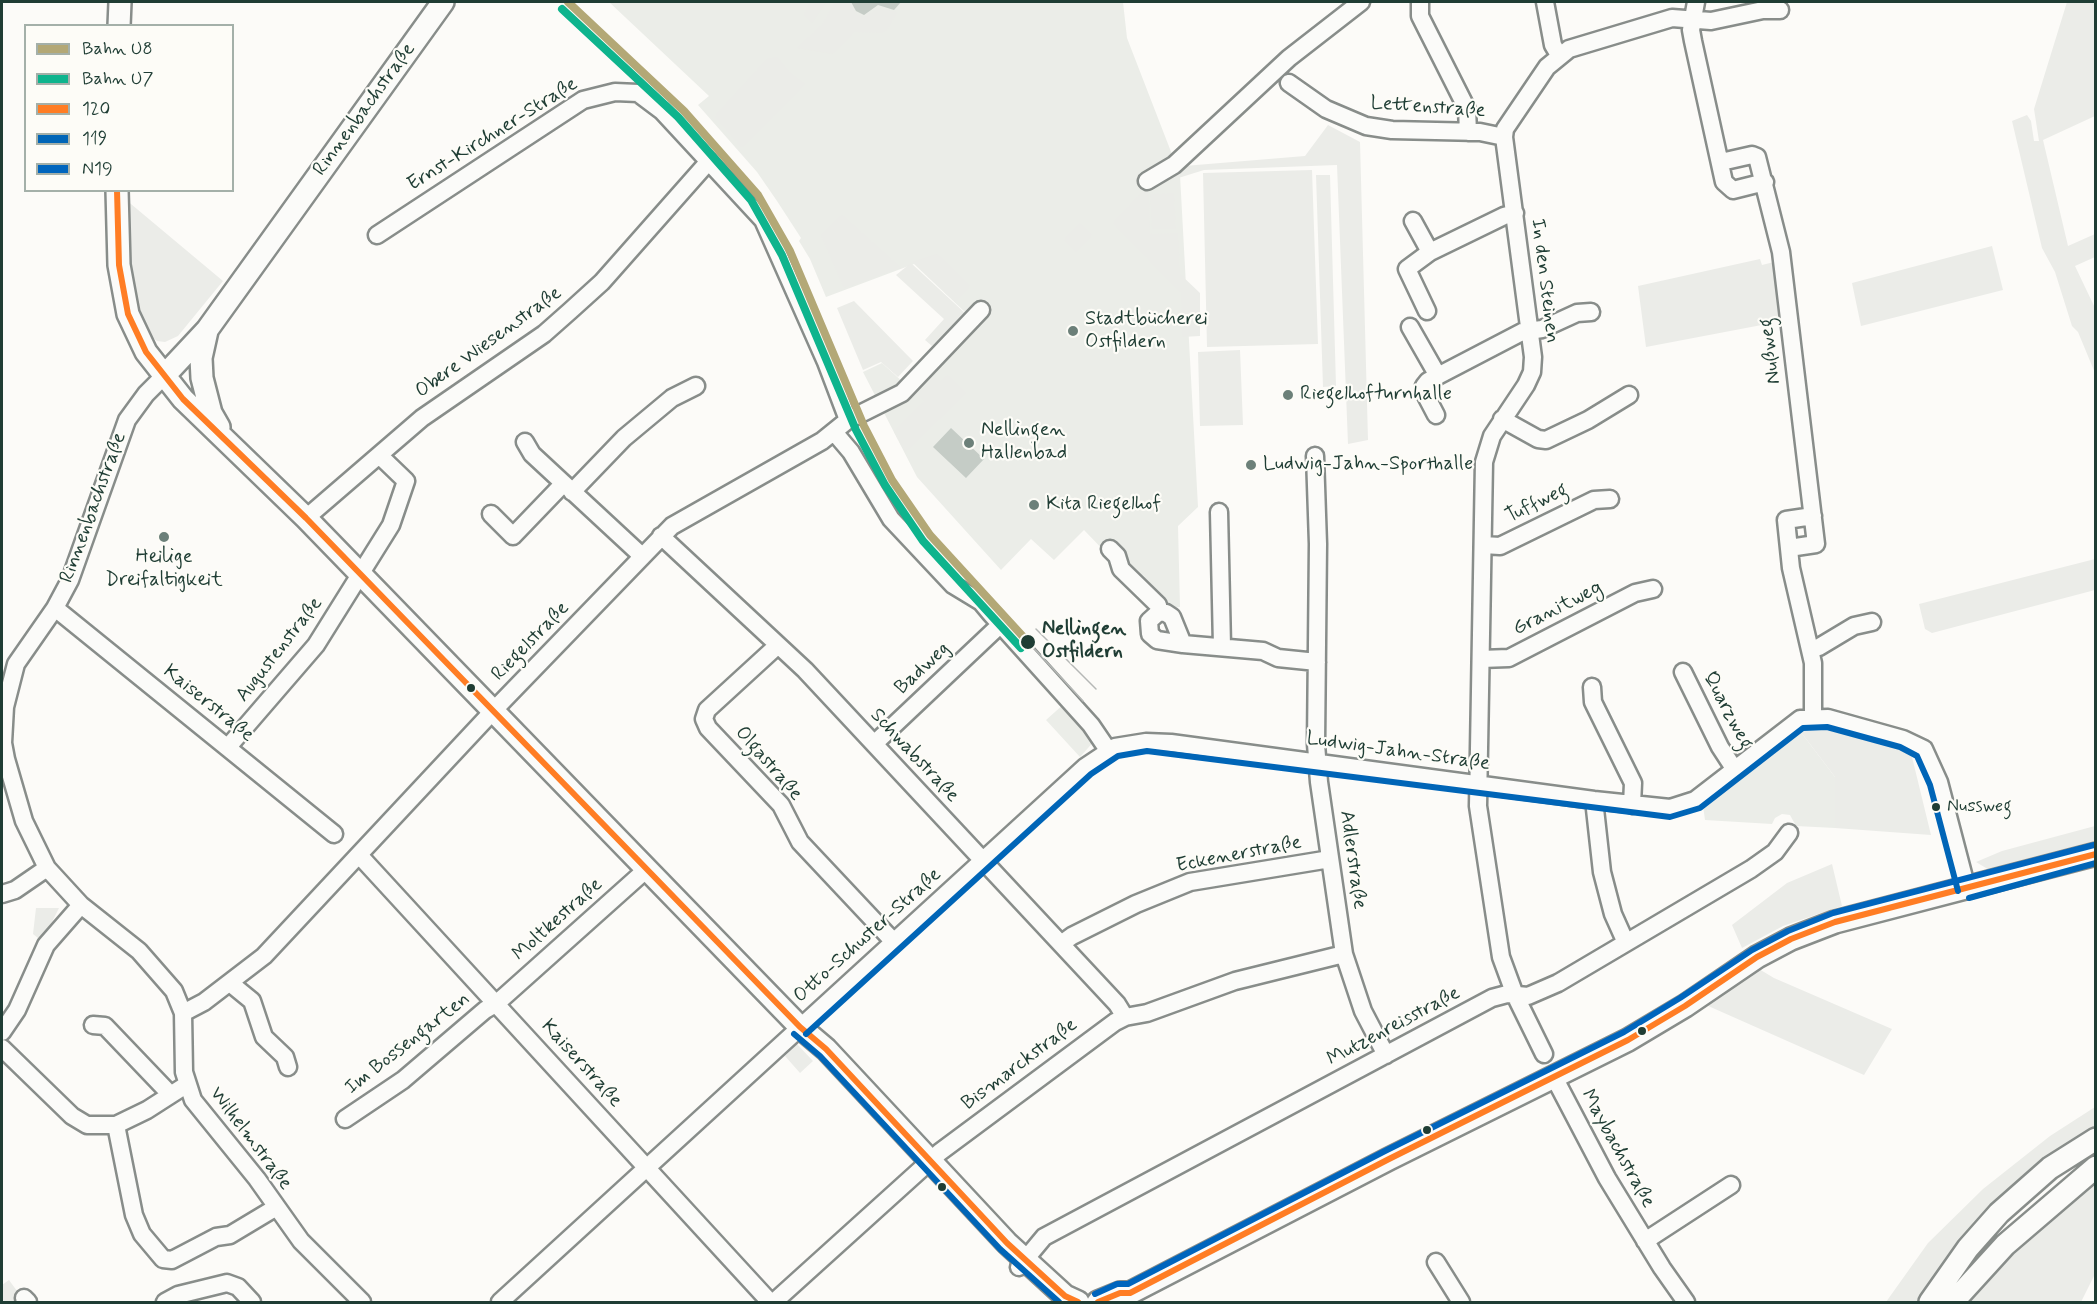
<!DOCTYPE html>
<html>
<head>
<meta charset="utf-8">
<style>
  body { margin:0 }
  #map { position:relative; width:2097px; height:1304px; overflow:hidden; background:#fcfbf8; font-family:Mynerve,sans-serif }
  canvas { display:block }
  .frame { position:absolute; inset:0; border:3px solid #1f3d34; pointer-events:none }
  .legend { position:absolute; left:24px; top:24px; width:210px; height:168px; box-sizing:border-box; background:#fdfcf7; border:2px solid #a4b0a9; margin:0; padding:8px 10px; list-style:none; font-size:18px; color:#1f3d34 }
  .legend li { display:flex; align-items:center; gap:12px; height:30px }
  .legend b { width:30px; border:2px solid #a4b0a9 }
</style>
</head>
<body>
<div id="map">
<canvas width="2097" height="1304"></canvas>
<div class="frame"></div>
<ul class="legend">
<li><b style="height:8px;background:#b3a876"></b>Bahn U8</li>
<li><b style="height:8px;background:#0eb48d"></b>Bahn U7</li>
<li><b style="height:8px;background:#ff7d24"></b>120</li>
<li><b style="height:8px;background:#0065b7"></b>119</li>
<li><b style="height:8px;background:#0065bd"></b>N19</li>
</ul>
</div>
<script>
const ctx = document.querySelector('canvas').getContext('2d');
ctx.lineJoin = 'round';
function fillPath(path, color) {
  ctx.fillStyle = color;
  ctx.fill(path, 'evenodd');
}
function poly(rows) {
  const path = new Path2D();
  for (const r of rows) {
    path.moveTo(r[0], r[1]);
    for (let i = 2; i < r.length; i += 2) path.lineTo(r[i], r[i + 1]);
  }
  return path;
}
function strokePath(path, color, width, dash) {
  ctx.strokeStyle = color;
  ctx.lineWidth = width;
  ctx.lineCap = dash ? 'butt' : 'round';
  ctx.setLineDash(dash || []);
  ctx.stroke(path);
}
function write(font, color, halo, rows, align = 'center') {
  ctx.font = font + ' Mynerve,sans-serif';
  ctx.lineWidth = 4.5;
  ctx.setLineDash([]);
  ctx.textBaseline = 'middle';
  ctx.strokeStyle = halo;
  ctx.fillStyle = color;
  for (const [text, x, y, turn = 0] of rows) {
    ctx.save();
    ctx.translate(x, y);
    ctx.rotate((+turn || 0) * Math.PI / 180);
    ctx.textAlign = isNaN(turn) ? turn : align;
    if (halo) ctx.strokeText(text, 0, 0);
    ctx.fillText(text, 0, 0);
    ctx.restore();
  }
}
fillPath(poly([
  [609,2,1123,2,1127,38,1180,175,1198,507,1178,526,1180,607,1160,609,1084,530,1054,560,1031,539,1001,570,917,477,863,372,882,363,904,383,967,314,914,264,826,297,810,259,799,241,801,238,777,201,757,172,698,105,709,96],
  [1065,703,1096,739,1080,757,1046,720],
  [1800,731,1835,777,1835,828,1796,826,1790,815,1782,814,1775,818,1772,824,1705,820,1703,806]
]), '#ebede8');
fillPath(poly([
  [810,2,826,2,812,23,804,15],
  [835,2,849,2,856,14,864,17,879,8,897,12,887,30,881,33,854,32,833,54,797,48,822,25],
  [2067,2,2095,2,2095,116,2043,140,2068,246,2095,234,2095,257,2075,266,2095,308,2095,373,2078,332,2072,326,2055,272,2042,248,2012,121,2027,115,2031,121,2034,141,2039,141,2034,109],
  [777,57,789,72,805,84,742,148,715,116,767,59],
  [1328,125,1360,142,1368,440,1348,444,1337,165,1204,170,1172,180,1172,167,1305,156],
  [1312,170,1318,344,1207,347,1203,173],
  [1316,175,1330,175,1336,386,1323,387],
  [1144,190,1149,194,1150,234,1178,233,1180,274,1200,293,1200,336,1182,337,1181,293,1113,223],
  [1174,193,1176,229,1152,229,1150,194],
  [125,199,223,281,178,336,165,342,157,341,145,332,134,307,126,256],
  [842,215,901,268,844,288,821,235],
  [1080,223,1092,235,1076,252,1064,240],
  [1992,246,2003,290,1861,326,1852,283],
  [937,254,970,286,955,302,913,262],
  [1760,259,1762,265,1774,262,1782,316,1767,320,1767,324,1646,347,1638,286],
  [911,263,966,314,932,346,925,340,944,319,896,275],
  [854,301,913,361,898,377,881,362,863,370,837,308],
  [1240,350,1243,425,1200,426,1198,352],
  [947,375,966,393,905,452,894,432,924,401,918,395,934,377,941,381],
  [2095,559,2095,590,1932,633,1925,629,1919,604],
  [1822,729,1893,745,1912,757,1931,835,1835,828,1835,777,1800,731],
  [2095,826,2095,844,1991,871,1976,862,2002,851],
  [1832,864,1842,906,1783,926,1742,948,1732,925,1787,883],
  [36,908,59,908,47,932,38,938,33,934],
  [1759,969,1774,978,1892,1029,1864,1075,1706,1005],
  [797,1044,813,1061,800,1073,785,1056],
  [2095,1107,2095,1130,1923,1302,1886,1302,1928,1243,1983,1189,2050,1136],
  [2095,1181,2095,1274,2081,1302,1958,1302,1976,1282],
  [9,1280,25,1302,2,1302,2,1285]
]), '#ebece8');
fillPath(poly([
  [851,2,901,2,894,10,878,5,864,15,856,11],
  [951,428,984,459,966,478,933,447]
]), '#c5ccc6');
const minor = poly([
  [1420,2,1420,16,1467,109,1468,132],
  [1545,2,1553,45,1559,55],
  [1696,2,1691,30,1693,41,1724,182,1733,190,1765,182],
  [1289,83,1326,109,1366,126,1392,130,1480,132,1504,137],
  [1721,162,1752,155,1757,157,1781,252,1816,544,1789,548],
  [1147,181,1174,165,1289,58,1361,2],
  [1413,221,1430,252],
  [377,235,583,100,615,92,638,93,662,111,763,220,826,362,848,420],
  [1427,311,1407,269,1430,252,1504,216,1515,213],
  [1410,327,1438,376],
  [164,376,146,394,127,420,70,580,55,608,16,664,5,707,3,743,6,759,24,821,47,868,81,905,139,951,174,991,183,1013,184,1072,193,1100,257,1179,301,1241,362,1302],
  [1436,415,1425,394,1424,386,1428,381,1522,332,1542,329,1577,313,1591,312],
  [1502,419,1538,439,1546,440,1588,420,1629,395],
  [834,432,851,452,891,519,953,585,981,602,991,614,1091,725,1108,750],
  [525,442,532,454,642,556],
  [1315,456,1318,544,1316,744,1319,782,1344,954,1363,1011,1386,1055],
  [572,492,624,438,672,398,696,386],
  [1219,512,1222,646],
  [491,514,513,536,563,484],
  [1813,516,1786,520,1791,568,1813,663,1813,717],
  [306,518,422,418,544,334,570,311,602,282,709,161],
  [661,536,805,670,1117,1004,1125,1017],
  [1483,545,1500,546,1594,500,1610,499],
  [1110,549,1117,556,1121,569,1158,605,1159,612],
  [55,608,334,834],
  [1183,644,1157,640,1150,634,1149,621,1159,612,1166,613,1172,617,1183,644,1263,651,1278,658,1317,662],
  [778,645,707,710,704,719,708,728,781,805,800,842,894,942],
  [1810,650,1819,647,1854,626,1872,622],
  [1481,659,1509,658,1635,593,1653,589],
  [1683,672,1720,747,1735,770],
  [1592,687,1593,702,1633,783,1632,805],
  [874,744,1001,624],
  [228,747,316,645,391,525,406,481,379,455],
  [1594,800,1602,872,1613,914,1626,943],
  [359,855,770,1302],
  [2,894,15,890,47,868],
  [1061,944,1072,936,1136,904,1190,882,1330,859],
  [230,983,252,1001,264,1037,285,1057,288,1067],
  [183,1013,204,1002,264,956,494,710,672,526,822,441,848,420,902,393,981,310],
  [93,1025,105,1026,170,1094],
  [2,1032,17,1010,46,945,81,905],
  [2,1048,72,1116,87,1125,116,1125,147,1110,186,1085],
  [1544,1054,1515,995,1501,957,1478,806,1484,462,1492,436,1526,385,1532,372,1533,357,1504,137,1505,129,1547,67,1569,49,1672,18,1711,21,1763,10,1780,10],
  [1554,1077,1607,1178,1662,1268,1686,1302],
  [345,1119,403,1080,485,1010,497,1003,648,868],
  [116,1125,134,1215,142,1234,163,1259,172,1260,216,1237,230,1235,275,1208],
  [1645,1241,1731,1185],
  [1436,1262,1461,1302],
  [1019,1267,1044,1237,1492,998,1507,994,1528,996,1558,983,1751,869,1775,852,1789,833],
  [24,1298,28,1302],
  [165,1302,178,1295,227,1283,238,1287,252,1302],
  [500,1302,1085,767,1115,747,1146,742,1171,743,1594,800,1670,808,1695,800,1800,719,1828,718,1903,739,1924,749,1939,782,1967,889],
  [774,1302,940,1152,1115,1022,1125,1017,1147,1013,1235,981,1344,954]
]);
const major = poly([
  [119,26,120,2],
  [117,190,119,265,128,314,146,352,183,399,306,518,800,1027,826,1049,1007,1243,1065,1296,1078,1302],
  [207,331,201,358,202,378,211,413,219,427],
  [164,376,207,330,443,2],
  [1098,1302,1120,1293,1130,1293,1389,1159,1628,1040,1685,1006,1757,957,1791,939,1835,922,2096,854],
  [1930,1302,1968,1248,1999,1213,2050,1168,2096,1139],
  [1953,1302,2005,1245,2096,1167]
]);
strokePath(minor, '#888d8a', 21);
strokePath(major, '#888d8a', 26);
strokePath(minor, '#fbfbf9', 16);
strokePath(major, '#fbfbf9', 21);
strokePath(poly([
  [1036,629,1096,689],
  [1028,642,1083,701]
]), '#b5b8b6', 1.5);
strokePath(poly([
  [117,190,119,265,128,314,146,352,183,399,306,518,800,1027,826,1049,1007,1243,1065,1296,1078,1302],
  [1098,1302,1120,1293,1130,1293,1389,1159,1628,1040,1685,1006,1757,957,1791,939,1835,922,2096,854]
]), '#ff7d24', 6);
strokePath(poly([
  [1969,898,2096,863],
  [794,1034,820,1056,1000,1249,1059,1302],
  [806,1034,1091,774,1118,756,1147,751,1670,817,1700,808,1803,728,1827,727,1900,747,1917,756,1930,785,1958,891]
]), '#0065b7', 6);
strokePath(poly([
  [1095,1294,1117,1284,1128,1284,1385,1151,1624,1032,1680,998,1752,950,1788,931,1833,913,2094,845]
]), '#0065bd', 6);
strokePath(poly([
  [568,2,684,111,758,195,790,251,864,426,892,480,930,535,1028,642]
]), '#b3a876', 8);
strokePath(poly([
  [562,9,678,117,751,200,782,255,856,430,885,485,923,541,1021,648]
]), '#0eb48d', 8);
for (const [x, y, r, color] of [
  [1073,331,6,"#6c8079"],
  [1288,395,6,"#6c8079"],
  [969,443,6,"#6c8079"],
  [1251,465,6,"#6c8079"],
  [1034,505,6,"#6c8079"],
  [164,537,6,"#6c8079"],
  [1028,642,8,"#1f3d34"],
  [471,688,5,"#1f3d34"],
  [1936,807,5,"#1f3d34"],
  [1642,1031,5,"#1f3d34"],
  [1427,1130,5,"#1f3d34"],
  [942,1187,5,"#1f3d34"]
]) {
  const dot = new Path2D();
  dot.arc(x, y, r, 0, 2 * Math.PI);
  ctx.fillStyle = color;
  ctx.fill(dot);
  strokePath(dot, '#fdfcf7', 2);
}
write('18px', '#1f3d34', '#fdfcf7', [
  ["Nussweg",1947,807]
], 'left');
write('20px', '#1f3d34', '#fdfcf7', [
  ["Lettenstraße",1428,108,4],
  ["Rinnenbachstraße",365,110,-54],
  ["Ernst-Kirchner-Straße",493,135,-32],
  ["In den Steinen",1544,281,83],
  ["Obere Wiesenstraße",489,343,-36],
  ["Nußweg",1771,351,-97],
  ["Tuffweg",1537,504,-26],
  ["Rinnenbachstraße",94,508,-70],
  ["Granitweg",1558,609,-27],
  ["Riegelstraße",531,642,-46],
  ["Augustenstraße",280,650,-52],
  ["Badweg",923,669,-43],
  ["Kaiserstraße",208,704,39],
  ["Quarzweg",1727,711,62],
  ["Ludwig-Jahn-Straße",1398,752,8],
  ["Schwabstraße",914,756,47],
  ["Olgastraße",768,764,49],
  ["Eckenerstraße",1239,855,-11],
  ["Adlerstraße",1352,860,82],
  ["Moltkestraße",558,920,-42],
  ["Otto-Schuster-Straße",868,936,-42],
  ["Mutzenreisstraße",1394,1027,-28],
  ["Im Bossengarten",408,1044,-38],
  ["Kaiserstraße",581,1064,48],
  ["Bismarckstraße",1020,1065,-37],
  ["Wilhelmstraße",250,1139,53],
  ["Maybachstraße",1617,1149,61]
]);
write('20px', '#1f3d34', '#fdfcf7', [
  ["Stadtbücherei",1085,320],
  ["Ostfildern",1085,343],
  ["Riegelhofturnhalle",1300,395],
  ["Nellingen",981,431],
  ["Hallenbad",981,454],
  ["Ludwig-Jahn-Sporthalle",1263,465],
  ["Kita Riegelhof",1046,505],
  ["Heilige",164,558,"center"],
  ["Dreifaltigkeit",164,581,"center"]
], 'left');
write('bold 20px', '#1f3d34', '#fdfcf7', [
  ["Nellingen",1042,630],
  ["Ostfildern",1042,653]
], 'left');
</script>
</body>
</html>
